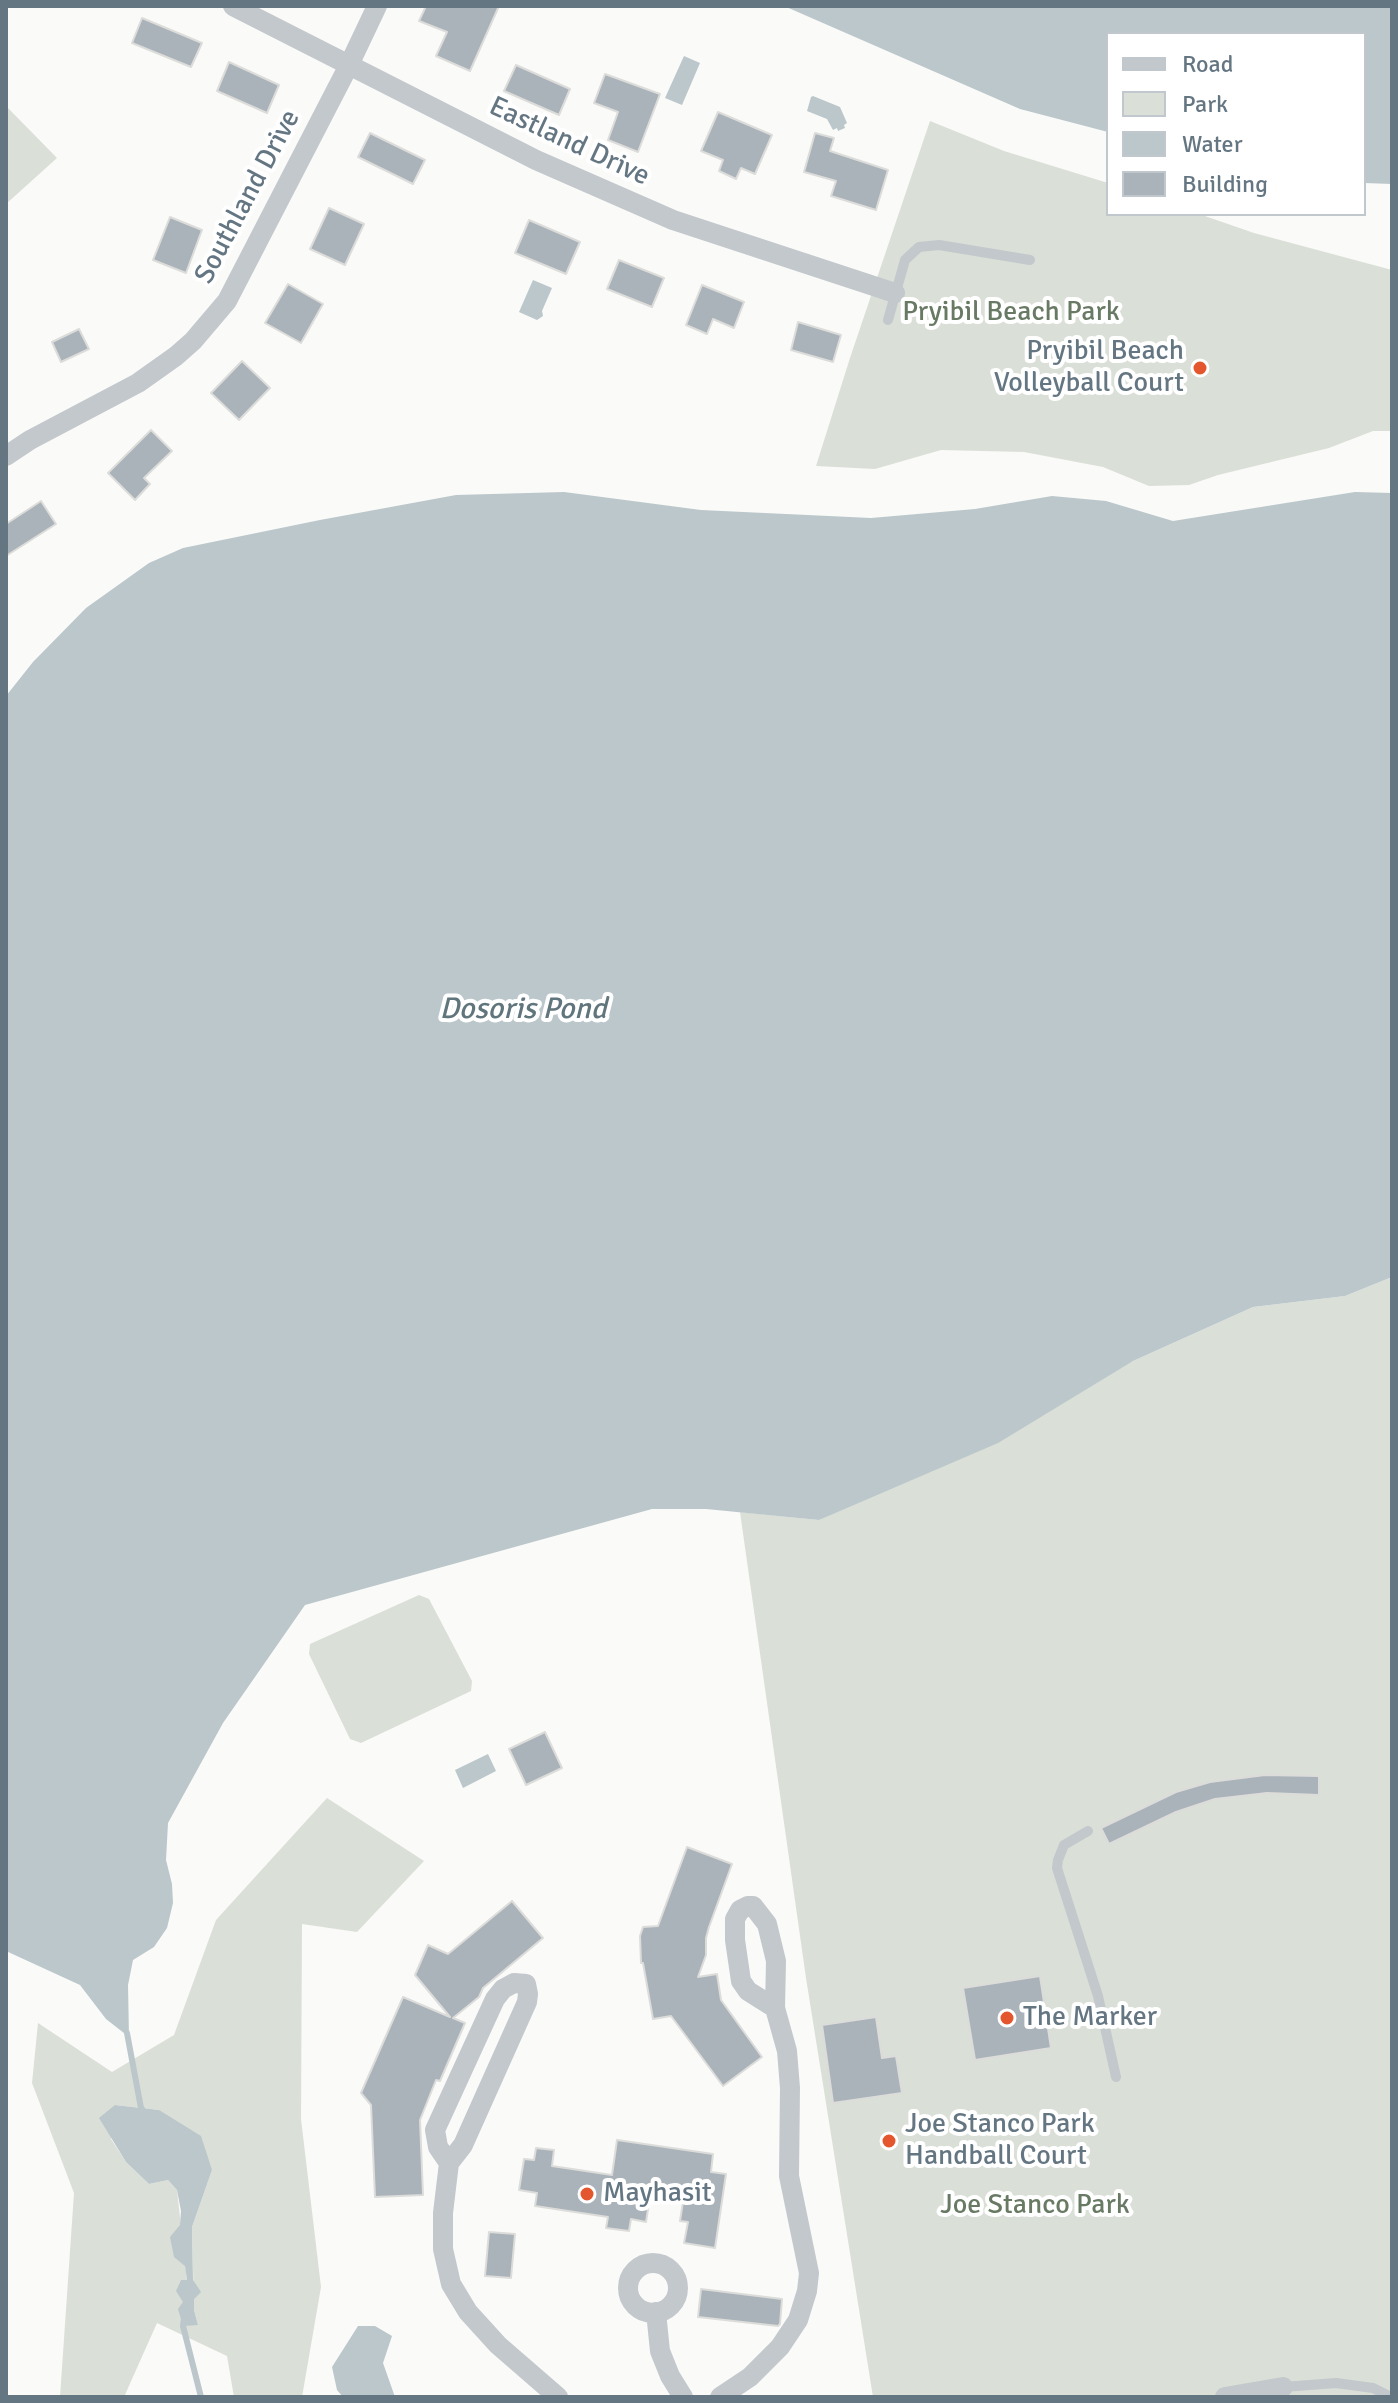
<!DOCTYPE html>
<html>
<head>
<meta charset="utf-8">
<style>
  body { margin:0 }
  #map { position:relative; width:1398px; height:2403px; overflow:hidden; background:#fafaf8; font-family:Signika,sans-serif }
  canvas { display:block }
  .frame { position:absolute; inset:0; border:8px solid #657683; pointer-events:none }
  .legend { position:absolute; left:1106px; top:32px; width:260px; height:184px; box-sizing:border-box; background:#fff; border:2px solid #c1c8cd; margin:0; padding:10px 14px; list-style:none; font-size:24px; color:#657683 }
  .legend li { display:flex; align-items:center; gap:16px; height:40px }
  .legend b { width:40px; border:2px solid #c1c8cd }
</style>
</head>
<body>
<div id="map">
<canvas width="1398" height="2403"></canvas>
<div class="frame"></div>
<ul class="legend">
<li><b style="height:10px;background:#c3c8cc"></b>Road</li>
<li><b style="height:22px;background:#dadfd7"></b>Park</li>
<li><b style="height:22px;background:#bbc7cb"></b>Water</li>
<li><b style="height:22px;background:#aab3b9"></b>Building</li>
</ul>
</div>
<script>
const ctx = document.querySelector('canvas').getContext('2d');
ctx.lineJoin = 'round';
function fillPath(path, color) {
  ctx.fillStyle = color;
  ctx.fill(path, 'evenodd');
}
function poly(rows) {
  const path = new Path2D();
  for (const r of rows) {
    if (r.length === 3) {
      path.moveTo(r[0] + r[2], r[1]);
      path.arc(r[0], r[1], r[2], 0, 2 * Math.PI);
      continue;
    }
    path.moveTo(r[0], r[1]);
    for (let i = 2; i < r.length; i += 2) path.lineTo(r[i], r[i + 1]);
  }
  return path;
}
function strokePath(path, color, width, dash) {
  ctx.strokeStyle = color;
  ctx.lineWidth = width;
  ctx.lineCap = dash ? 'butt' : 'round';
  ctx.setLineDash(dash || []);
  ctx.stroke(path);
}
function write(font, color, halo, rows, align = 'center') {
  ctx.font = font + ' Signika,sans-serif';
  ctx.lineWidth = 8;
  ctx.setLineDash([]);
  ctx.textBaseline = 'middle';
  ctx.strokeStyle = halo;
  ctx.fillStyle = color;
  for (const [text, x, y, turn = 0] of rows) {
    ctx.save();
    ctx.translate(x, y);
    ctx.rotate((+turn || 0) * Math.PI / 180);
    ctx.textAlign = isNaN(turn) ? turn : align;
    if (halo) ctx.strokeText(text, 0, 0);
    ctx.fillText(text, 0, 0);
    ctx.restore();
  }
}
fillPath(poly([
  [6,106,57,158,6,204],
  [930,121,1004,151,1108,183,1108,214,1199,214,1254,233,1392,270,1392,431,1373,431,1329,448,1218,475,1189,485,1149,486,1103,467,1024,452,941,450,875,469,816,466,850,358],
  [1392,1277,1392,2397,873,2397,806,1978,740,1512,819,1520,1133,1361,1253,1307,1345,1296],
  [419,1595,429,1599,472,1681,471,1691,361,1743,350,1739,309,1654,310,1644],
  [327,1798,424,1861,357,1932,302,1924,301,2119,321,2287,302,2397,234,2397,227,2356,157,2323,124,2397,60,2397,74,2193,32,2083,38,2023,112,2072,174,2035,216,1920],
  [115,2105,159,2110,212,2170,192,2227,194,2310,198,2325,183,2302,187,2281,177,2190,168,2180,149,2184,126,2162,111,2139]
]), '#dadfd7');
fillPath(poly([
  [784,6,1392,6,1392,184,1364,183,1364,34,1108,34,1108,132,1020,109],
  [684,56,700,63,682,105,665,98],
  [813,96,840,107,847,123,844,125,845,128,838,131,837,128,833,130,827,119,807,111,811,97],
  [533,280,552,288,542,311,543,316,537,320,519,312],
  [564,492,701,510,871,518,975,509,1052,496,1106,501,1173,521,1355,492,1392,493,1392,1277,1345,1296,1253,1307,1133,1361,998,1443,819,1520,706,1509,652,1509,305,1605,223,1723,168,1823,166,1860,172,1884,173,1903,167,1928,154,1947,133,1960,128,1985,129,2037,106,2019,80,1985,6,1951,6,696,33,662,86,608,149,563,183,548,320,520,456,495],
  [488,1754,496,1771,463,1788,455,1770],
  [115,2105,159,2110,201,2136,212,2170,192,2227,193,2280,201,2292,194,2299,194,2310,198,2325,183,2326,178,2309,183,2302,176,2291,181,2280,187,2280,185,2266,174,2257,170,2237,180,2225,181,2211,177,2190,168,2180,149,2184,126,2162,99,2118],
  [358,2326,375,2326,392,2336,383,2363,395,2397,343,2397,337,2390,332,2367]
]), '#bbc7cb');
strokePath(poly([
  [127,2033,141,2108,146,2114],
  [184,2319,183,2326,201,2397]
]), '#bbc7cb', 6);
const building = poly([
  [426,6,499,6,470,71,436,56,447,32,419,21,426,6],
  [142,18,202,43,191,67,132,43,142,18],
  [229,62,279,85,267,113,217,91,229,62],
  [516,65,570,89,559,115,504,91,516,65],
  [605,74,660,94,638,152,608,140,618,112,594,103,605,74],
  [718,112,772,135,755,174,741,168,736,179,719,171,723,160,701,151,718,112],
  [370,133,425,160,413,184,358,157,370,133],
  [815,133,834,138,830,151,888,170,876,210,831,196,836,181,804,172,815,133],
  [329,208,364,224,345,265,310,249,329,208],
  [170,217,202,230,186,273,153,260,170,217],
  [529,220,580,242,566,274,515,253,529,220],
  [619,260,664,278,652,307,607,289,619,260],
  [288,284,323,304,301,343,265,323,288,284],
  [702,285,744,302,734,328,713,319,707,334,686,325,702,285],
  [798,322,841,335,833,362,791,350,798,322],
  [79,329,89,349,61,362,52,342,79,329],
  [242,361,270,388,239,420,211,393,242,361],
  [151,430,172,451,144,478,150,484,135,500,108,473,151,430],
  [41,501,56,524,6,556,6,524,41,501],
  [545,1732,562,1768,526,1785,509,1749,545,1732],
  [1265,1775,1319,1776,1319,1795,1267,1793,1215,1799,1176,1812,1109,1844,1101,1828,1176,1792,1210,1782,1265,1775],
  [687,1847,732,1864,709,1927,706,1938,706,1955,698,1977,717,1974,721,2000,762,2057,723,2086,671,2016,653,2019,643,1963,641,1963,640,1936,643,1927,658,1926,687,1847],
  [512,1901,543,1938,483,1988,479,1997,453,2018,465,2023,440,2081,436,2080,420,2120,423,2195,375,2197,371,2105,361,2093,403,1997,450,2017,415,1975,428,1945,448,1954,512,1901],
  [1040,1976,1051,2048,975,2060,963,1988,1040,1976],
  [876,2017,882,2058,896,2056,902,2093,833,2103,822,2025,876,2017],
  [617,2140,713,2154,711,2172,726,2174,715,2248,684,2243,688,2222,680,2221,684,2195,651,2190,646,2222,631,2219,629,2231,606,2228,608,2217,535,2206,537,2193,519,2190,524,2159,534,2160,536,2148,554,2150,552,2166,612,2175,617,2140],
  [489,2232,515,2234,511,2278,485,2276,489,2232],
  [701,2289,782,2299,780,2324,778,2326,698,2317,701,2289]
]);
fillPath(building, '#aab3b9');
strokePath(building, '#dcdcda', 2);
strokePath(poly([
  [888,320,905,260,919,247,939,245,1030,260],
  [1088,1831,1064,1845,1058,1860,1057,1868,1098,1996,1116,2077],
  [1283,2387,1336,2383,1373,2388,1391,2397]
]), '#c3c8cc', 10);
strokePath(poly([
  [233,6,536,160,673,220,895,293],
  [6,456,30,440,138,383,176,356,193,341,227,301,349,65,377,6],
  [449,2163,438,2147,435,2130,495,1999,503,1989,514,1983,526,1984,528,1994,527,2002,463,2145,449,2163,443,2213,443,2249,451,2284,468,2312,498,2345,558,2397],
  [653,2288,25],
  [656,2312,660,2351,670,2376,683,2397],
  [720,2397,750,2377,780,2347,798,2320,807,2291,809,2273,789,2176,790,2088,787,2051,775,2008,776,1961,767,1924,753,1906,748,1906,740,1910,735,1919,735,1940,741,1981,748,1991,775,2008],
  [1225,2397,1283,2387]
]), '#c3c8cc', 20);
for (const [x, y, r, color] of [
  [1200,368,8,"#e4572e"],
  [1007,2018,8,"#e4572e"],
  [889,2141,8,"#e4572e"],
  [587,2194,8,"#e4572e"]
]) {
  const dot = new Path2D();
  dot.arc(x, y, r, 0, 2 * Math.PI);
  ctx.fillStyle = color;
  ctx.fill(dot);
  strokePath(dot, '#fff', 3);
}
write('28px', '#657683', '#fff', [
  ["Eastland Drive",569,142,25],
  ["Southland Drive",248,197,-62]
]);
write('28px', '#687a64', '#fff', [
  ["Pryibil Beach Park",1011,313],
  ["Joe Stanco Park",1035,2206]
]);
write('28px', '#657683', '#fff', [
  ["Pryibil Beach",1184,352,"right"],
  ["Volleyball Court",1184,384,"right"],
  ["The Marker",1023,2018],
  ["Joe Stanco Park",905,2125],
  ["Handball Court",905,2157],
  ["Mayhasit",603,2194]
], 'left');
write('italic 30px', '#60757c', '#fff', [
  ["Dosoris Pond",523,1010]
]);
</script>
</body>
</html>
